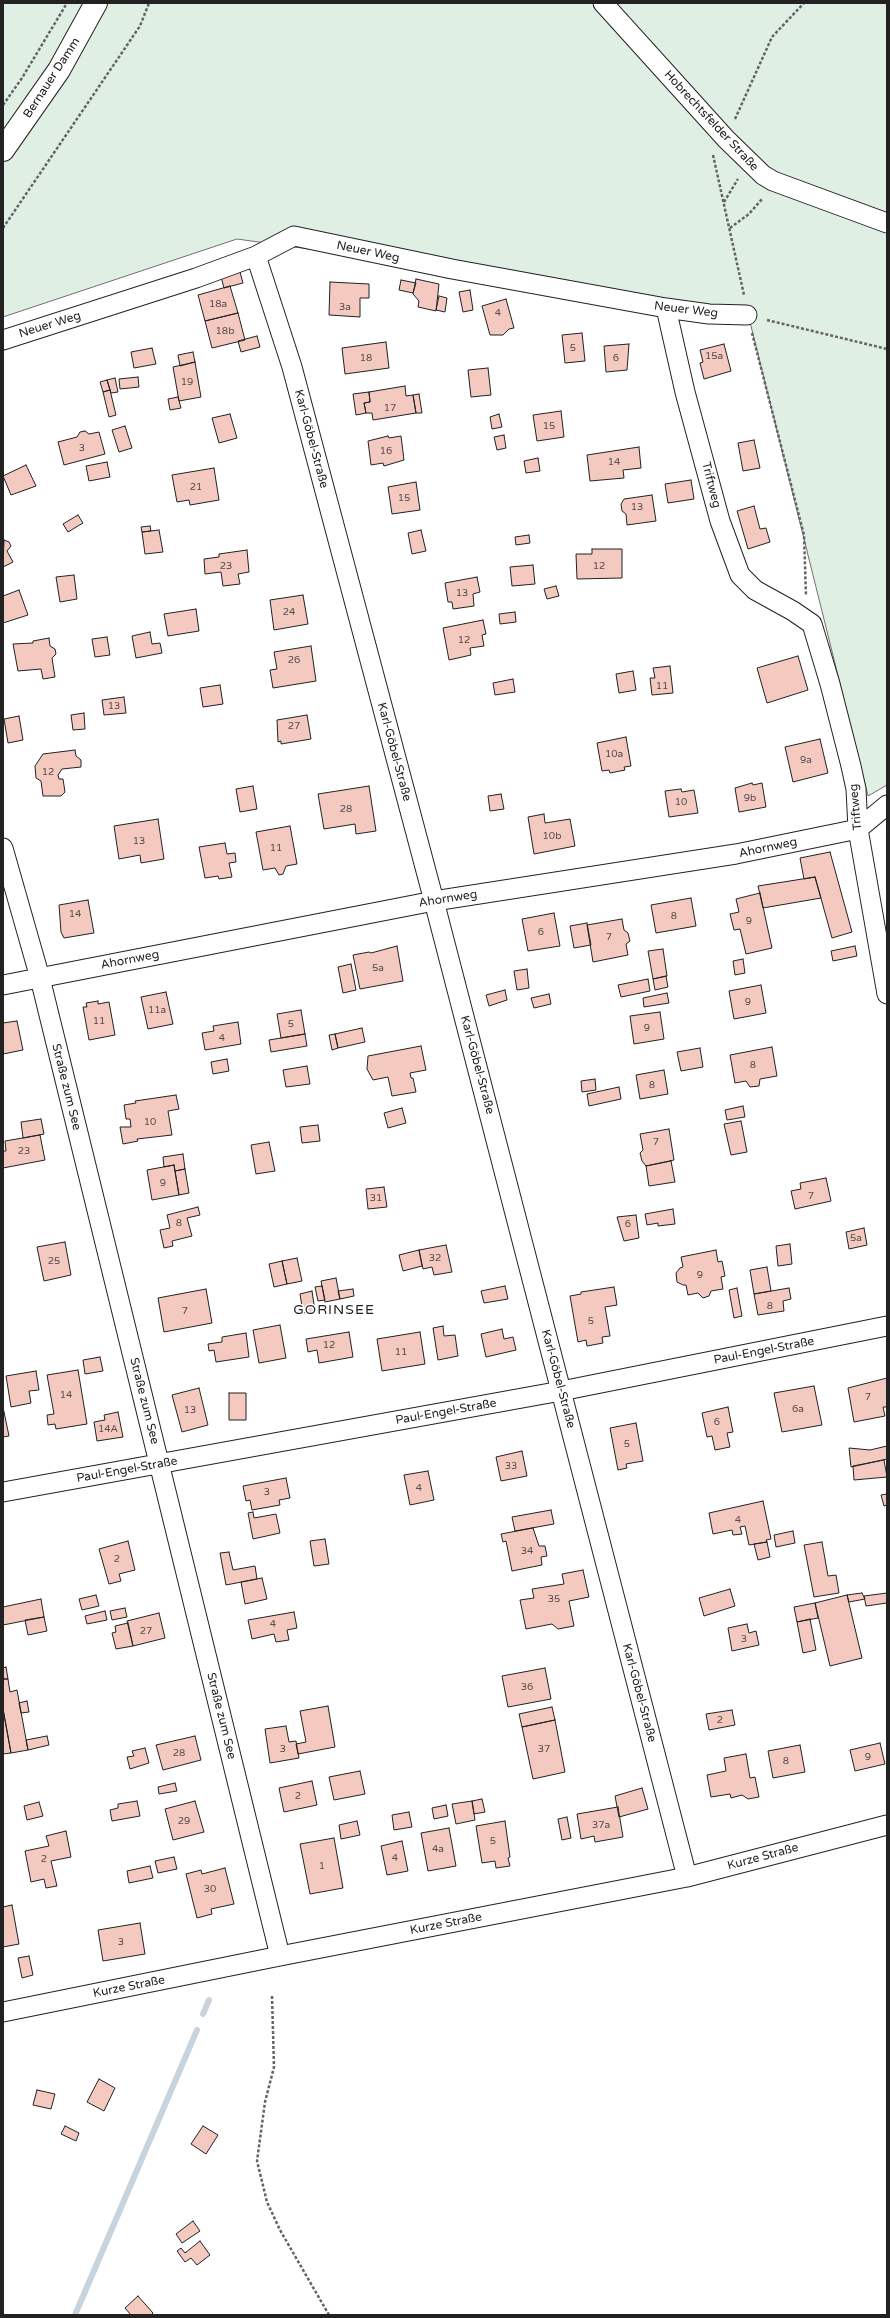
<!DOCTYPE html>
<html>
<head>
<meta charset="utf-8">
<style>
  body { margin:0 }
  #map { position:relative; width:890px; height:2318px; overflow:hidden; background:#fff; font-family:"Varela Round",sans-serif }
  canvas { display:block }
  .frame { position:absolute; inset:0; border:4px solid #222; pointer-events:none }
</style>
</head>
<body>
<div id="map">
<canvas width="890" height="2318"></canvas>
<div class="frame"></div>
</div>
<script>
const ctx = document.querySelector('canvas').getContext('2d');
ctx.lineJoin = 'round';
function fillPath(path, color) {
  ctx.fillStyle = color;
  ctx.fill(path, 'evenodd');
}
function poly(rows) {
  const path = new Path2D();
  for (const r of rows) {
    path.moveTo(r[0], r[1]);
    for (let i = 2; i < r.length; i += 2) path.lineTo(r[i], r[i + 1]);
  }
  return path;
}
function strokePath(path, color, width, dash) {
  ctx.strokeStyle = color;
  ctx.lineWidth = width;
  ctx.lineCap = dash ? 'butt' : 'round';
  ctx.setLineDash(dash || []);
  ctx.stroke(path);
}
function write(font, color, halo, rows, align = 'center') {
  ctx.font = font + ' "Varela Round",sans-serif';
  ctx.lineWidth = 3;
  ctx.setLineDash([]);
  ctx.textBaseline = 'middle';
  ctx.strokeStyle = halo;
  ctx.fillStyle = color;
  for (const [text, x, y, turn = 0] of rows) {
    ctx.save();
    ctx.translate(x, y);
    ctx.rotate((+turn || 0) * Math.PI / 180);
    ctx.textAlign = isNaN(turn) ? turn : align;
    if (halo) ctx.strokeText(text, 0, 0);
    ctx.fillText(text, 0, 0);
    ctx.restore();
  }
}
const green = poly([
  [3,3,887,3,887,785,868,796,747,310,237,239,3,317,3,3]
]);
fillPath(green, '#e0efe3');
strokePath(green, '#6f6f6f', 1);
strokePath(poly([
  [203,2014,209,2000],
  [75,2315,197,2030]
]), '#c7d3dd', 6);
const building = poly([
  [240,272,243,283,224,288,221,277,240,272],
  [416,279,439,284,436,311,418,307,419,301,413,294,416,279],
  [401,280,416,283,413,293,399,290,401,280],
  [330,282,369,284,369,298,360,298,360,317,329,315,330,282],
  [230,286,238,313,205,321,198,295,230,286],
  [470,290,473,310,463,312,459,292,470,290],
  [439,296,447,298,445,312,436,310,439,296],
  [506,299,514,328,509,329,503,335,490,335,482,306,506,299],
  [238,313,245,340,212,348,205,321,238,313],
  [582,333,585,361,565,363,562,335,582,333],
  [257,336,260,347,241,352,238,341,257,336],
  [386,342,389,368,345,374,342,348,386,342],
  [629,344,627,370,606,372,604,346,629,344],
  [724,344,731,371,704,379,700,363,703,362,700,350,724,344],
  [152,348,156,364,134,368,131,352,152,348],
  [193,352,195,362,180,366,178,355,193,352],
  [195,362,201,397,179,401,173,367,195,362],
  [488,368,491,395,471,397,468,370,488,368],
  [138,377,139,387,120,389,119,379,138,377],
  [115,378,118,392,111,393,107,380,115,378],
  [107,380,110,390,103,392,100,382,107,380],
  [405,386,406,396,413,395,416,413,373,420,372,413,366,413,364,403,370,402,369,392,405,386],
  [110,390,116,415,109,417,103,392,110,390],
  [369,392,370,402,364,403,366,413,356,415,353,394,369,392],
  [419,394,422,413,416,413,413,395,419,394],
  [178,397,181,408,170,410,168,399,178,397],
  [561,411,564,437,537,441,533,415,561,411],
  [230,414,237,438,219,443,212,418,230,414],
  [499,414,502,427,492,429,490,417,499,414],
  [125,426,132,448,119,452,112,430,125,426],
  [85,431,89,434,99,432,105,454,64,465,58,442,77,437,80,432,85,431],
  [504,435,506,448,497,450,494,437,504,435],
  [388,436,389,438,401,436,404,460,384,466,383,463,371,465,368,441,388,436],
  [754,440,760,468,743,471,738,443,754,440],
  [639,447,641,468,623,470,624,478,590,481,587,455,639,447],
  [538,458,540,471,526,473,524,461,538,458],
  [107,462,110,477,89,481,86,466,107,462],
  [26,465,36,486,11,495,3,476,26,465],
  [214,468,219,500,190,505,189,500,177,502,172,475,214,468],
  [691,480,694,499,668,503,665,484,691,480],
  [416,482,420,510,392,514,388,487,416,482],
  [652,495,656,521,627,525,626,514,622,511,621,504,624,499,652,495],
  [754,506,760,529,766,528,770,542,748,549,737,511,754,506],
  [78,515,83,523,68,532,63,524,78,515],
  [150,526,151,531,142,532,141,527,150,526],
  [159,530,163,552,145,554,142,532,159,530],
  [421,530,426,551,412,554,408,533,421,530],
  [529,535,530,543,516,545,515,537,529,535],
  [4,540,9,542,11,546,7,551,13,562,3,567,4,540],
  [592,549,622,549,622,578,577,579,576,554,592,554,592,549],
  [247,550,249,572,238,574,240,584,223,586,221,572,205,574,204,559,219,557,219,554,247,550],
  [533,565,535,584,512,586,510,567,533,565],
  [74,575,77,599,60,602,56,577,74,575],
  [477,577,480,592,473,594,474,606,453,609,452,602,448,602,445,583,477,577],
  [556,586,559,596,547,599,544,589,556,586],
  [19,590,28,615,3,623,3,596,19,590],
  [303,595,308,624,274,630,270,600,303,595],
  [196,609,199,631,168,636,164,614,196,609],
  [515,612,516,622,500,624,499,614,515,612],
  [483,620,486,634,482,635,484,646,470,648,471,655,449,660,443,628,483,620],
  [150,632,152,644,160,643,162,653,136,658,132,636,150,632],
  [107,637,110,655,95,657,92,639,107,637],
  [49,638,50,646,55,649,56,654,52,658,55,677,43,679,41,669,18,671,13,644,33,643,33,641,49,638],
  [311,646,316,681,273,688,270,670,277,669,274,652,311,646],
  [798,656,808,690,767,703,757,668,798,656],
  [670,666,673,693,652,695,650,678,655,678,653,668,670,666],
  [633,671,636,690,619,693,616,674,633,671],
  [513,679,515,692,495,695,493,683,513,679],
  [220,685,223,704,203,707,200,688,220,685],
  [124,697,126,713,104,715,102,700,124,697],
  [84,713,85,729,73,730,71,715,84,713],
  [307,715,311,739,281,744,281,741,278,742,277,720,307,715],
  [19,716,23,740,8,743,4,719,19,716],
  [626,737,631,766,624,767,625,770,610,773,609,770,602,771,597,743,626,737],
  [820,739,828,773,793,782,785,747,820,739],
  [75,750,76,756,81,760,81,767,62,769,58,775,59,779,63,779,65,792,61,796,43,796,41,781,36,778,35,766,43,754,75,750],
  [752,783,753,785,762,783,766,807,739,812,735,788,752,783],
  [253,786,257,809,240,812,236,789,253,786],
  [369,786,376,831,356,834,355,824,324,829,318,794,369,786],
  [681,789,682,792,694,790,698,813,669,817,665,791,681,789],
  [501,794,504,809,490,811,488,796,501,794],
  [544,814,545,823,570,819,575,846,534,854,528,817,544,814],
  [158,819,164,859,141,863,140,855,119,859,114,826,158,819],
  [290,826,297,864,286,866,283,874,279,875,275,868,263,870,256,832,290,826],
  [225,843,227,854,235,853,236,862,229,863,232,877,219,879,218,876,205,878,199,847,225,843],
  [830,852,852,932,832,938,815,877,804,879,800,858,830,852],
  [815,877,821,898,763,908,758,886,815,877],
  [760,893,772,948,746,954,740,929,734,930,730,914,739,912,736,899,760,893],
  [691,898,696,926,656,933,651,905,691,898],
  [88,900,94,933,64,938,61,932,59,905,88,900],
  [554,913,560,946,528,951,522,919,554,913],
  [622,919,624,930,628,933,630,941,626,944,628,955,593,962,587,925,622,919],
  [587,923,591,945,574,948,570,926,587,923],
  [397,946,403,981,360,989,353,955,369,952,371,953,397,946],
  [855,946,857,956,833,961,831,951,855,946],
  [663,949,667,976,653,979,648,951,663,949],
  [743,959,745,973,735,975,733,961,743,959],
  [351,964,356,990,343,993,338,967,351,964],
  [527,969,529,988,517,990,514,971,527,969],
  [666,976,668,987,655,990,653,979,666,976],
  [648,979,650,991,621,997,618,985,648,979],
  [761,985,766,1013,734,1019,729,991,761,985],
  [505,990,507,1000,489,1006,486,995,505,990],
  [166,992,173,1024,148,1029,141,997,166,992],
  [667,993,669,1003,644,1007,643,998,667,993],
  [549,994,551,1004,534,1008,531,998,549,994],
  [98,1001,98,1004,109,1002,115,1035,89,1040,83,1007,87,1007,86,1003,98,1001],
  [301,1010,305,1034,281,1038,277,1014,301,1010],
  [660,1012,664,1039,634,1044,630,1016,660,1012],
  [17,1021,23,1050,3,1054,3,1023,17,1021],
  [238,1022,241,1044,205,1050,202,1033,214,1031,213,1026,238,1022],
  [362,1028,365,1042,338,1048,335,1034,362,1028],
  [305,1034,307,1046,271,1052,269,1040,305,1034],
  [335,1034,338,1048,332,1050,329,1035,335,1034],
  [421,1046,426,1070,410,1073,411,1078,413,1078,416,1092,392,1096,388,1077,373,1080,367,1069,368,1056,421,1046],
  [772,1047,777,1076,760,1079,759,1086,750,1087,746,1081,735,1083,730,1055,772,1047],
  [700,1048,703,1067,681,1071,677,1052,700,1048],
  [227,1059,229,1071,213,1074,211,1062,227,1059],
  [307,1066,310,1084,286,1087,283,1070,307,1066],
  [664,1070,668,1094,640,1099,636,1075,664,1070],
  [595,1079,596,1090,582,1092,581,1081,595,1079],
  [619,1087,621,1099,589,1106,587,1094,619,1087],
  [176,1095,179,1109,168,1111,172,1135,137,1139,138,1141,123,1144,120,1127,131,1127,130,1119,126,1119,124,1105,136,1103,135,1101,176,1095],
  [743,1106,745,1117,727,1120,725,1110,743,1106],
  [402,1108,406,1123,388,1128,384,1113,402,1108],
  [41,1119,44,1134,23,1138,21,1122,41,1119],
  [741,1121,747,1152,731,1155,724,1124,741,1121],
  [318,1125,320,1141,302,1143,300,1127,318,1125],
  [669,1129,674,1160,646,1166,642,1161,640,1153,643,1150,640,1134,669,1129],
  [40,1135,45,1160,3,1168,3,1151,6,1151,5,1141,40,1135],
  [269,1142,275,1171,256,1174,251,1145,269,1142],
  [183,1154,185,1169,175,1171,174,1165,164,1167,163,1157,183,1154],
  [671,1161,675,1182,649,1186,646,1166,671,1161],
  [174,1165,179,1195,152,1200,147,1170,174,1165],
  [185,1169,189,1193,179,1195,175,1171,185,1169],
  [826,1178,831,1201,795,1209,791,1191,801,1189,800,1183,826,1178],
  [384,1187,387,1207,368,1209,366,1189,384,1187],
  [198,1207,200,1215,187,1218,192,1236,172,1241,173,1246,164,1248,160,1230,170,1228,167,1215,198,1207],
  [673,1209,675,1224,658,1226,658,1223,647,1225,645,1214,673,1209],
  [636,1215,639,1238,624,1241,617,1217,636,1215],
  [864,1228,867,1245,849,1249,846,1232,864,1228],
  [65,1242,71,1275,44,1281,37,1247,65,1242],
  [790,1244,792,1264,778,1266,776,1246,790,1244],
  [446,1245,452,1272,434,1275,432,1267,423,1269,419,1250,446,1245],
  [419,1250,422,1266,403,1271,399,1255,419,1250],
  [716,1250,718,1262,722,1261,725,1276,721,1277,723,1289,711,1291,709,1296,703,1298,698,1293,688,1295,686,1285,683,1285,677,1282,676,1273,680,1268,683,1267,681,1257,716,1250],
  [297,1258,302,1281,287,1284,282,1261,297,1258],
  [282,1261,287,1284,274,1287,269,1264,282,1261],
  [767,1267,771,1291,754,1294,750,1270,767,1267],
  [336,1278,340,1299,325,1302,321,1281,336,1278],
  [322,1286,325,1300,318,1301,315,1287,322,1286],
  [505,1286,508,1299,484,1303,481,1291,505,1286],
  [614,1287,617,1305,605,1307,610,1336,602,1337,603,1343,587,1346,586,1340,578,1342,570,1296,581,1294,581,1292,614,1287],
  [737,1288,742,1316,734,1318,729,1290,737,1288],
  [789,1288,791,1299,783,1301,784,1311,758,1315,754,1294,789,1288],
  [206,1289,212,1323,164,1332,158,1298,206,1289],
  [353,1289,354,1296,340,1299,338,1291,353,1289],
  [312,1291,315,1311,303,1313,300,1294,312,1291],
  [280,1325,286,1358,259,1363,253,1330,280,1325],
  [443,1326,444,1336,455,1335,458,1356,438,1360,433,1328,443,1326],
  [502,1329,504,1339,513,1337,516,1350,486,1357,481,1334,502,1329],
  [349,1332,353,1357,319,1363,317,1350,308,1352,306,1339,349,1332],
  [420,1332,425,1364,382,1371,377,1339,420,1332],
  [246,1333,249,1357,216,1362,214,1350,209,1351,208,1344,222,1342,222,1337,246,1333],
  [100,1357,103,1371,85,1374,83,1360,100,1357],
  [78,1370,87,1424,56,1429,55,1424,48,1425,47,1415,54,1414,47,1375,78,1370],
  [36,1371,39,1390,29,1391,31,1403,11,1407,6,1376,36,1371],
  [887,1378,887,1407,883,1407,885,1416,854,1422,848,1388,887,1378],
  [814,1386,822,1425,782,1432,774,1393,814,1386],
  [199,1388,208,1425,182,1432,172,1395,199,1388],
  [229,1393,246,1393,246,1420,229,1420,229,1393],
  [3,1407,9,1436,3,1437,3,1407],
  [728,1407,733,1432,727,1433,730,1447,715,1450,712,1436,707,1437,702,1413,728,1407],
  [118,1412,123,1437,97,1441,94,1422,105,1420,104,1415,118,1412],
  [636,1423,643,1461,626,1464,627,1468,618,1470,610,1428,636,1423],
  [887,1446,887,1459,851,1467,849,1448,870,1450,887,1446],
  [522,1451,527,1476,501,1481,496,1457,522,1451],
  [884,1460,887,1477,854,1480,853,1466,884,1460],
  [428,1471,434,1500,410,1505,404,1475,428,1471],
  [286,1478,290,1498,279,1500,280,1505,252,1510,250,1500,246,1501,243,1486,286,1478],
  [887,1494,887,1505,884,1506,881,1495,887,1494],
  [763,1501,771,1539,766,1540,767,1542,749,1545,745,1526,740,1527,742,1534,733,1535,732,1530,713,1534,709,1513,763,1501],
  [551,1510,554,1524,515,1531,512,1517,551,1510],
  [253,1512,254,1518,276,1514,280,1533,253,1539,248,1513,253,1512],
  [533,1528,539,1546,545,1546,547,1556,541,1557,542,1565,512,1571,506,1541,503,1542,501,1534,533,1528],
  [793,1531,795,1543,776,1547,774,1535,793,1531],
  [325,1539,329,1564,314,1566,310,1541,325,1539],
  [128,1541,135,1570,119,1574,121,1581,109,1584,99,1549,128,1541],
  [767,1542,770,1557,758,1560,754,1544,767,1542],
  [822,1542,828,1576,836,1575,839,1593,814,1597,804,1545,822,1542],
  [229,1552,233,1570,255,1566,257,1579,226,1585,220,1553,229,1552],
  [583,1570,589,1597,569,1601,574,1626,558,1629,552,1624,526,1629,520,1600,534,1598,532,1589,564,1584,562,1574,583,1570],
  [262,1578,267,1599,245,1604,241,1582,262,1578],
  [730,1589,735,1606,704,1616,699,1598,730,1589],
  [862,1593,865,1599,849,1602,847,1595,862,1593],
  [887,1593,887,1603,866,1606,864,1596,887,1593],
  [96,1595,99,1606,82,1610,79,1599,96,1595],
  [847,1595,862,1658,830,1666,815,1603,847,1595],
  [41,1599,44,1617,3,1625,3,1607,41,1599],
  [815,1603,818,1618,797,1622,794,1607,815,1603],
  [125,1608,127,1617,112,1620,110,1611,125,1608],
  [105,1611,107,1620,87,1624,85,1616,105,1611],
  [294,1612,297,1628,287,1630,289,1640,276,1642,274,1634,252,1639,248,1620,294,1612],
  [159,1613,165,1638,133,1646,127,1621,159,1613],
  [44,1617,47,1631,28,1635,25,1620,44,1617],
  [810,1619,816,1650,803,1653,797,1622,810,1619],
  [128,1623,133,1646,116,1649,112,1633,116,1632,115,1626,128,1623],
  [747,1624,749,1633,756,1631,759,1645,732,1651,728,1628,747,1624],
  [6,1667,8,1679,3,1679,3,1668,6,1667],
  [545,1668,551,1699,508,1707,502,1676,545,1668],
  [3,1679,8,1679,10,1692,17,1690,28,1750,11,1753,3,1709,3,1679],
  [27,1701,29,1712,21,1713,19,1703,27,1701],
  [328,1706,335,1747,298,1754,296,1744,306,1742,300,1711,328,1706],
  [552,1707,555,1720,522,1727,519,1714,552,1707],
  [3,1709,11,1753,3,1754,3,1709],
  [732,1710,735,1725,709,1730,706,1714,732,1710],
  [555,1720,565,1772,533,1779,522,1727,555,1720],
  [286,1726,289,1742,296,1741,299,1758,270,1763,265,1729,286,1726],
  [47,1736,49,1745,28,1750,26,1740,47,1736],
  [195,1736,201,1760,163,1770,156,1745,195,1736],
  [880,1743,885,1764,855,1771,850,1750,880,1743],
  [800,1745,805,1772,773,1778,768,1751,800,1745],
  [145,1748,149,1763,130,1769,127,1757,134,1756,132,1751,145,1748],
  [746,1754,750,1778,755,1777,759,1797,748,1799,742,1795,731,1798,730,1794,711,1797,707,1775,726,1771,724,1758,746,1754],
  [360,1771,365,1794,334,1800,329,1777,360,1771],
  [312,1781,317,1805,284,1812,279,1788,312,1781],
  [175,1783,177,1791,159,1794,158,1787,175,1783],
  [642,1788,648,1809,619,1817,615,1796,642,1788],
  [482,1799,485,1812,474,1814,472,1801,482,1799],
  [137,1801,140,1816,112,1821,110,1810,118,1808,118,1804,137,1801],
  [195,1801,204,1832,173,1840,165,1809,195,1801],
  [472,1801,475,1820,456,1824,452,1804,472,1801],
  [39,1802,43,1816,27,1820,24,1806,39,1802],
  [446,1805,448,1816,434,1819,432,1808,446,1805],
  [618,1807,623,1837,595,1842,594,1836,581,1839,577,1814,618,1807],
  [409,1812,412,1827,394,1830,392,1815,409,1812],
  [567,1817,571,1838,562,1840,558,1819,567,1817],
  [357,1821,360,1835,341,1839,339,1825,357,1821],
  [505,1821,510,1857,508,1858,510,1866,496,1868,495,1861,482,1863,476,1826,505,1821],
  [449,1828,456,1866,428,1871,421,1833,449,1828],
  [66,1831,71,1857,51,1861,57,1886,46,1888,44,1879,31,1882,25,1851,49,1846,46,1836,66,1831],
  [334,1838,343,1888,310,1894,300,1844,334,1838],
  [402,1841,408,1871,387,1875,381,1846,402,1841],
  [174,1857,177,1869,158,1873,155,1861,174,1857],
  [150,1866,153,1878,129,1883,127,1871,150,1866],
  [225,1868,234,1904,211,1909,212,1914,197,1918,186,1874,201,1870,202,1874,225,1868],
  [12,1905,19,1944,3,1947,3,1907,12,1905],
  [140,1923,145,1954,103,1961,98,1930,140,1923],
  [29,1956,33,1975,22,1978,18,1958,29,1956],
  [99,2079,115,2088,104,2111,87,2102,99,2079],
  [37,2090,55,2094,51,2109,33,2105,37,2090],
  [65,2126,79,2133,76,2141,61,2134,65,2126],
  [203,2126,218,2135,206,2154,191,2144,203,2126],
  [193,2221,200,2231,182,2243,176,2234,193,2221],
  [200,2241,210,2255,197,2265,191,2258,185,2262,177,2251,181,2248,185,2253,200,2241],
  [138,2296,153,2313,151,2315,131,2315,125,2308,138,2296]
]);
fillPath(building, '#f3c9c0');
strokePath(building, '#222', 1);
const street = poly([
  [603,3,726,139,763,175,773,181,887,223],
  [256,256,292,367,434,901,687,1877],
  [666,308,685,392,720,521,740,575,755,590,793,611,812,624,830,684,851,766,856,789,858,829,887,994],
  [3,340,196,278,256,256,294,236,452,269,666,308,709,314,747,315],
  [3,848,40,978,280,1956],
  [3,985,434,901,736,854,858,829,887,805],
  [3,1492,561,1391,887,1326],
  [3,2012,280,1956,687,1877,887,1825]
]);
const secondary = poly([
  [3,150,59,70,96,3]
]);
strokePath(street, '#222', 21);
strokePath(secondary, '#222', 24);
strokePath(poly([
  [3,105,22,78,67,3],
  [735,119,772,37,804,3],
  [713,155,744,295],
  [724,202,738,179],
  [3,228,140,26,149,3],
  [730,228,749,214,762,199],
  [767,320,887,349],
  [752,333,804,535,806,596],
  [272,1996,274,2067,265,2102,257,2161,267,2202,280,2230,329,2315]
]), '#646464', 2.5, [3, 2]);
strokePath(street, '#fff', 19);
strokePath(secondary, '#fff', 22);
write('10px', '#564c4a', null, [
  ["18a",218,304],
  ["3a",345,307],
  ["4",498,313],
  ["18b",225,331],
  ["5",573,348],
  ["15a",714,356],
  ["18",366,358],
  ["6",616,358],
  ["19",187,382],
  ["17",390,408],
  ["15",549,426],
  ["3",82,448],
  ["16",386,451],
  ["14",614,462],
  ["21",196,487],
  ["15",404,498],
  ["13",637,507],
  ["23",226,566],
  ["12",599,566],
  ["13",462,593],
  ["24",289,612],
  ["12",464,640],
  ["26",294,660],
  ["11",662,686],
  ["13",114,706],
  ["27",294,726],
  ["10a",614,754],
  ["9a",806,760],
  ["12",48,772],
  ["9b",750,798],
  ["10",681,802],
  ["28",346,809],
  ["10b",552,836],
  ["13",139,841],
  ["11",276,848],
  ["14",75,914],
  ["8",674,916],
  ["9",749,921],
  ["6",541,932],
  ["7",609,937],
  ["5a",378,968],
  ["9",748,1002],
  ["11a",157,1010],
  ["11",99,1021],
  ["5",291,1024],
  ["9",647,1028],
  ["4",222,1038],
  ["8",753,1065],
  ["8",652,1085],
  ["10",150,1122],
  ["7",656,1142],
  ["23",24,1151],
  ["9",163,1183],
  ["7",811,1196],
  ["31",376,1198],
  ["8",179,1223],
  ["6",628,1224],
  ["5a",856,1238],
  ["32",435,1258],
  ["25",54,1261],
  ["9",700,1275],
  ["8",770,1306],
  ["7",185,1311],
  ["5",591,1321],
  ["12",329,1345],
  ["11",401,1352],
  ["14",66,1395],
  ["7",868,1397],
  ["6a",798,1409],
  ["13",190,1410],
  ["6",717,1422],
  ["14A",108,1429],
  ["5",627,1444],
  ["33",511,1466],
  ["4",419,1488],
  ["3",267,1492],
  ["4",738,1520],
  ["34",527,1551],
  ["2",117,1559],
  ["35",554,1599],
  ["4",273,1624],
  ["27",146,1631],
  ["3",744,1639],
  ["36",527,1687],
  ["2",720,1720],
  ["3",283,1749],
  ["37",544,1749],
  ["28",179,1753],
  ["9",868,1757],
  ["8",786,1761],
  ["2",298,1796],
  ["29",184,1821],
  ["37a",601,1825],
  ["5",493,1841],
  ["4a",438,1849],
  ["4",395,1858],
  ["2",44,1859],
  ["1",322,1866],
  ["30",210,1889],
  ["3",121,1942]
]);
write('12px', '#222', '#fff', [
  ["Bernauer Damm",52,78,-57],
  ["Hobrechtsfelder Straße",711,121,47],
  ["Neuer Weg",368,252,12],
  ["Neuer Weg",686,310,7],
  ["Neuer Weg",50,325,-17],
  ["Karl-Göbel-Straße",311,439,75],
  ["Triftweg",711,485,76],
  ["Karl-Göbel-Straße",394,752,75],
  ["Triftweg",856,807,-95],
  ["Ahornweg",768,848,-12],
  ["Ahornweg",448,899,-9],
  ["Ahornweg",130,960,-11],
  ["Karl-Göbel-Straße",477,1065,75],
  ["Straße zum See",66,1087,76],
  ["Paul-Engel-Straße",764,1351,-11],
  ["Karl-Göbel-Straße",558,1379,75],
  ["Straße zum See",144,1401,76],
  ["Paul-Engel-Straße",446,1412,-10],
  ["Paul-Engel-Straße",127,1470,-10],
  ["Karl-Göbel-Straße",639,1693,75],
  ["Straße zum See",221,1716,76],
  ["Kurze Straße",763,1857,-15],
  ["Kurze Straße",446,1924,-11],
  ["Kurze Straße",129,1987,-11]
]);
ctx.letterSpacing = '1px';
write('14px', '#222', '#fff', [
  ["GORINSEE",334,1310]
]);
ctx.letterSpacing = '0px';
</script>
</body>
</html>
